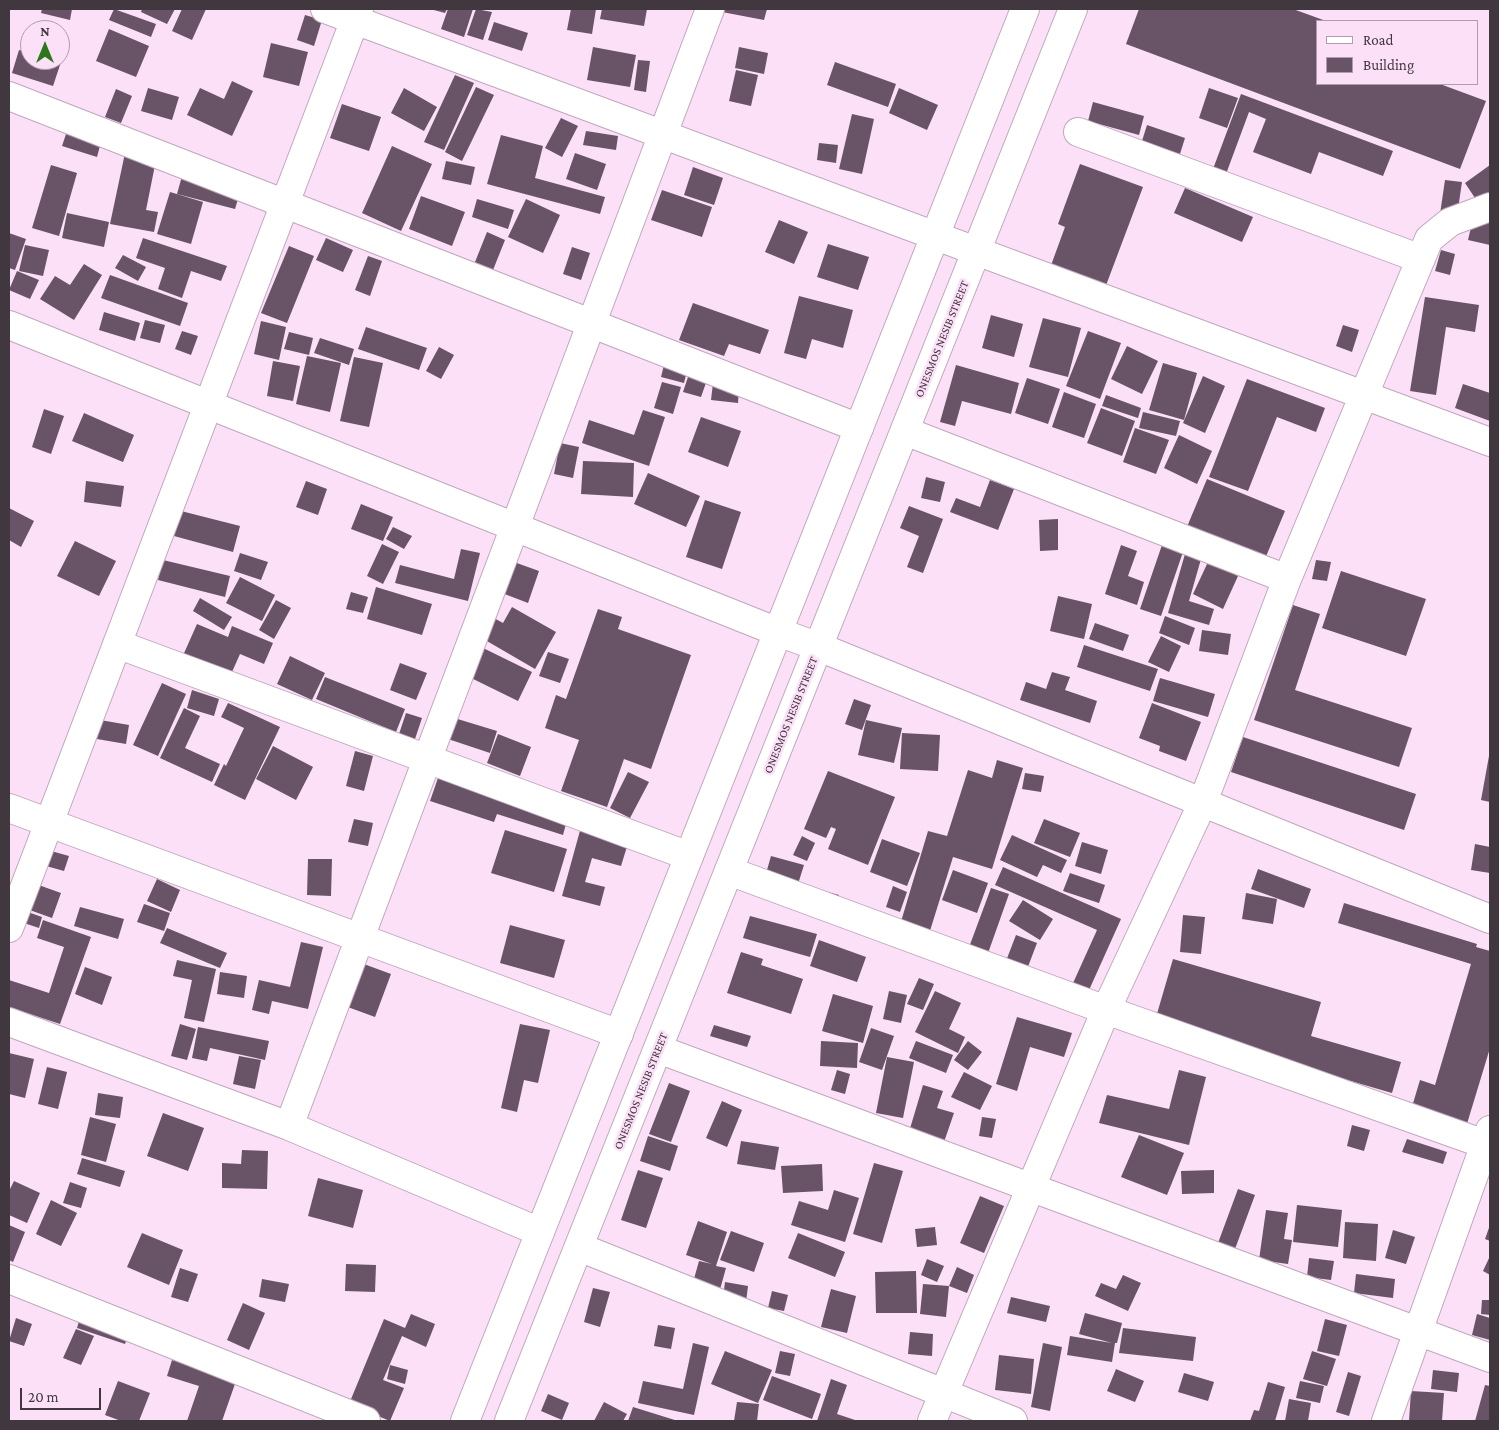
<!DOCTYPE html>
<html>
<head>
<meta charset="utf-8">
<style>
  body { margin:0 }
  #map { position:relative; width:1499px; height:1430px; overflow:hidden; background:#fbe0f7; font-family:"Crimson Pro",serif }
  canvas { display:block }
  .frame { position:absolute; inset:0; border:10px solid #41373f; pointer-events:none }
  .legend { position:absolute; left:1316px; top:20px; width:162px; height:65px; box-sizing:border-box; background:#fbe0f7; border:1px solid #b19cad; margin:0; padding:6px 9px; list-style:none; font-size:15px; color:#41373f }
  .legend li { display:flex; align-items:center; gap:10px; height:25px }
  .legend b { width:25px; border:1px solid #b19cad }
  .north { position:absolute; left:20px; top:20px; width:50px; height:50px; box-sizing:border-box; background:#fbe0f7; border:1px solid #b19cad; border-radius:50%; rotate:0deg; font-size:14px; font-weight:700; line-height:20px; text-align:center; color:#41373f }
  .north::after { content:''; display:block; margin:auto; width:18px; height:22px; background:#2c771e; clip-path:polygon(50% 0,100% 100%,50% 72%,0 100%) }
  .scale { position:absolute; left:20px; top:1388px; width:81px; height:22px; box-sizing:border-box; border:2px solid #41373f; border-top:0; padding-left:6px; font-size:15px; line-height:18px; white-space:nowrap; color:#41373f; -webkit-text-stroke:4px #fbe0f7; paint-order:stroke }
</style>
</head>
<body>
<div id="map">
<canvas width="1499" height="1430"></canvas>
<div class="frame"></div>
<ul class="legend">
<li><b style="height:6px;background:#fff"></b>Road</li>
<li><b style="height:14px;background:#695366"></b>Building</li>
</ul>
<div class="north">N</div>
<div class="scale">20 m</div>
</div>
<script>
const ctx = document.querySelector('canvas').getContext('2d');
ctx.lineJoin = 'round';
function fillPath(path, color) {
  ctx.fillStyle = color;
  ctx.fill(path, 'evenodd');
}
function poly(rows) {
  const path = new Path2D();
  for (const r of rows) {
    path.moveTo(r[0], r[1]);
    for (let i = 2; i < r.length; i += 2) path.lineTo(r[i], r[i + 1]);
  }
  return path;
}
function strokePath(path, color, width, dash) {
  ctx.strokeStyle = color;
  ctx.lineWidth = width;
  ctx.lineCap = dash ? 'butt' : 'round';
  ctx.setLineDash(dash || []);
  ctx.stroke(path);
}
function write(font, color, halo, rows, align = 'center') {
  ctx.font = font + ' "Crimson Pro",serif';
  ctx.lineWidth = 5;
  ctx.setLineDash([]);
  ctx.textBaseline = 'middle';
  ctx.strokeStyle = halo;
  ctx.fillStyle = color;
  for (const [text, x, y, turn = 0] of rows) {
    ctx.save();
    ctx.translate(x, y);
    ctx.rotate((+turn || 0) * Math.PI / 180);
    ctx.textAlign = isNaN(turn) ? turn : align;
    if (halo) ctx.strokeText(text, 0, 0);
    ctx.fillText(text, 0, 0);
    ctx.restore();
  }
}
fillPath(poly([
  [42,9,72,9,70,20,41,13],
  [114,9,156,24,151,37,109,20],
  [142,9,175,9,167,24,141,12],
  [182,9,206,9,192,40,172,31],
  [430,9,447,9,445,13],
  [448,9,473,9,464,37,441,29],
  [476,9,492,12,483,40,467,35],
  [571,9,596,9,592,34,567,30],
  [602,9,647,9,644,26,600,19],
  [723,9,767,9,764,20,722,12],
  [1139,9,1293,9,1326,21,1318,21,1318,84,1440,84,1486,101,1460,169,1126,44],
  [305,15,322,20,314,46,297,40],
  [494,22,528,33,522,51,488,40],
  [109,29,149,46,136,77,96,61],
  [271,43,308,52,299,86,263,77],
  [593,47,636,55,630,87,587,80],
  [739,47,768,53,764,74,735,68],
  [19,50,30,53,30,60,61,62,53,86,12,73],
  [638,60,650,61,646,92,634,90],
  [835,62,896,84,888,107,827,85],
  [736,70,758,75,751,106,729,101],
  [455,75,474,83,444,150,424,142],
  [232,81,253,91,232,136,187,115,200,88,224,99],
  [476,87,494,95,462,161,445,152],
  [148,88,179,97,172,120,141,111],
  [404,88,437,107,424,131,391,113],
  [899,88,938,105,927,130,889,113],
  [1209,88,1238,98,1227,128,1199,118],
  [116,89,132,96,121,123,105,117],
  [1241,94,1393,151,1383,176,1319,152,1311,174,1253,152,1266,119,1249,112,1226,174,1213,169],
  [1093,102,1144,116,1139,135,1088,121],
  [342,104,381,117,369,151,330,138],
  [852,114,874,119,862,174,839,169],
  [561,118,578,126,562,157,545,148],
  [1147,125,1185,138,1180,154,1142,141],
  [67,131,101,142,97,157,62,146],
  [586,131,618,136,616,150,583,145],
  [501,135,543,146,535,178,605,197,600,214,487,184],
  [819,143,838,145,836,163,817,160],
  [392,146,432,164,401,231,362,213],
  [125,153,156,160,146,210,158,212,154,232,110,224],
  [575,153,606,164,597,190,566,179],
  [446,161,475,167,471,185,442,179],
  [1080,164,1143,187,1105,288,1050,268,1065,227,1058,224],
  [51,165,77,173,59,236,32,228],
  [1490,165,1490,196,1479,204,1465,183],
  [693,167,723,178,714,205,684,195],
  [182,176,240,192,235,209,177,194],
  [1445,180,1462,182,1457,216,1440,214],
  [1185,188,1253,217,1242,242,1174,213],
  [662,190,712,207,702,237,651,220],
  [170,192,203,202,191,244,157,234],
  [421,196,465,212,452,246,409,229],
  [477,199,514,210,508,229,472,217],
  [526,199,560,215,543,253,508,237],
  [67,213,109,222,104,247,62,238],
  [1473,219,1490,222,1490,245,1468,240],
  [779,220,808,232,794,264,765,252],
  [487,232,505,240,491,275,473,267],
  [9,233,26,239,15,270,9,268],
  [143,238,227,266,221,281,191,271,182,298,158,289,165,268,136,258],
  [326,238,353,250,343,272,316,260],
  [828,244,869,257,858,290,817,277],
  [25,245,49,250,43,276,19,271],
  [289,246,314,256,287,323,261,313],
  [572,247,590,253,581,280,563,274],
  [1441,250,1455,254,1450,275,1435,271],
  [123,255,146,267,138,281,115,268],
  [368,256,382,261,370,296,355,290],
  [84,264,102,275,74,320,40,299,55,276,70,285],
  [17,271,39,280,30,299,9,290],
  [110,275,188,303,180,326,101,298],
  [799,296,853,310,843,348,812,339,806,359,784,353],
  [1425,297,1479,305,1475,332,1446,327,1436,395,1410,391],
  [693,303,769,330,760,354,729,344,724,356,679,340],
  [104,312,140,323,135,341,99,330],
  [991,315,1023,324,1014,357,982,348],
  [1043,318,1081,328,1068,377,1029,367],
  [145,320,165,325,160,343,140,338],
  [261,321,286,327,279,360,254,354],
  [1343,325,1359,330,1352,352,1336,346],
  [366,327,427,348,419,370,358,349],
  [182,331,198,336,191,355,175,349],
  [1088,331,1121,343,1100,399,1066,386],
  [289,332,313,338,309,355,284,349],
  [320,338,354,349,349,365,314,353],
  [1127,346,1158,361,1142,394,1111,379],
  [439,347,454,355,441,379,426,371],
  [307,356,341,363,330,412,296,404],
  [354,357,383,363,369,427,340,421],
  [273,361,300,366,293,401,267,396],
  [665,361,688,367,684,383,661,377],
  [1163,363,1197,373,1184,420,1149,410],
  [956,365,1019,383,1011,414,962,401,955,426,940,422],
  [690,371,708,377,701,397,683,392],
  [1203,376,1225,386,1205,433,1183,423],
  [1027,378,1060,389,1048,424,1015,413],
  [1247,379,1325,408,1316,432,1277,417,1248,491,1209,477],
  [662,382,681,387,673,414,654,408],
  [713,383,739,387,738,403,711,400],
  [1463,384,1490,393,1490,421,1455,408],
  [1064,392,1096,404,1084,438,1052,427],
  [1106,395,1141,408,1138,418,1102,406],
  [1101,408,1135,421,1122,456,1087,443],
  [44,409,64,416,51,454,32,447],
  [643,410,665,417,649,466,582,443,589,420,634,435],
  [1143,412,1180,421,1176,436,1139,428],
  [84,413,134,435,123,462,72,441],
  [701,417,741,431,728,467,688,452],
  [1135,428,1169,440,1156,474,1123,462],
  [1179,435,1212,451,1197,484,1164,468],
  [560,443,579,447,573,478,554,474],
  [583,461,634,463,633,497,581,494],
  [648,473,700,496,686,527,634,504],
  [926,477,945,482,940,502,921,498],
  [1207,479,1285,511,1262,566,1184,534],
  [990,480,1014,489,998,530,950,512,956,498,980,507],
  [86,481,124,486,121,507,84,502],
  [306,481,327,489,318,515,296,507],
  [705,500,741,512,722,569,686,557],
  [361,504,393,517,383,541,351,529],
  [909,506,943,519,923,573,907,567,919,536,900,528],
  [9,508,34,521,21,547,9,540],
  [181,511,240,526,233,552,174,536],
  [1058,519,1058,550,1040,551,1039,520],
  [393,527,412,536,404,549,386,539],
  [75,541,116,561,99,596,57,576],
  [382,544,399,552,383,584,367,576],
  [1121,545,1137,551,1128,576,1144,582,1137,605,1105,594],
  [1162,545,1183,552,1161,616,1140,609],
  [461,549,480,553,468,601,395,583,400,565,454,579],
  [240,553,268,562,261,580,234,571],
  [1185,554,1201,559,1189,601,1214,609,1209,625,1168,613],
  [163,560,230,576,225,597,158,580],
  [1316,560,1331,562,1327,581,1312,579],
  [514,562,539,571,528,603,502,593],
  [1208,562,1238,576,1223,609,1193,594],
  [1341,571,1426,599,1406,656,1322,628],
  [240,577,275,595,262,621,226,603],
  [376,587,432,604,422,635,367,619],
  [351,592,368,597,363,613,346,609],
  [1058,596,1092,604,1084,639,1050,631],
  [200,598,232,617,224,630,193,611],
  [276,600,291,608,274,639,259,630],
  [1293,605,1320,614,1295,690,1412,728,1399,767,1254,720],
  [512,607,556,632,535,669,480,637,492,617,503,623],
  [598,609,622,617,618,629,691,655,651,769,624,759,607,807,561,791,579,740,545,728,556,695,566,699],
  [1165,616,1195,628,1189,645,1159,633],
  [1095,623,1129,635,1123,651,1089,639],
  [197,624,228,637,232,626,273,643,264,664,240,654,228,681,181,660],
  [1202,630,1231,634,1228,655,1199,651],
  [1161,636,1181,646,1169,672,1148,662],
  [1084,645,1158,669,1150,691,1077,667],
  [479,646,532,672,518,701,465,675],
  [548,652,569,659,560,683,539,676],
  [290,656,325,673,312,700,277,684],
  [400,663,427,673,416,700,390,690],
  [1052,672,1070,677,1065,690,1097,701,1090,723,1020,700,1026,682,1046,689],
  [325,677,405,709,396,732,316,699],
  [1160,678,1215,694,1208,717,1153,701],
  [162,683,186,694,158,756,133,745],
  [192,690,219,699,214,716,187,708],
  [854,699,871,705,862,730,845,724],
  [228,703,280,727,245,800,214,785,224,764,226,766,244,728,221,717],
  [1152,703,1201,722,1186,761,1159,751,1160,746,1139,738],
  [184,708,200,716,185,748,220,764,212,782,160,758],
  [406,713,422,718,410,754,394,749],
  [451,717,497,731,490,753,445,738],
  [100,720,129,725,126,744,97,739],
  [866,720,902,728,894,763,858,755],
  [902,733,940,735,938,771,900,769],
  [498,734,531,747,520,776,487,763],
  [1243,737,1416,794,1404,830,1231,772],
  [273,746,313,767,296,800,256,779],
  [355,751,373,756,364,791,346,786],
  [1489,756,1490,756,1490,802,1481,800],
  [997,760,1023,768,992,869,953,857,929,934,900,925,928,831,947,836,968,770,992,778],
  [828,771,895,797,868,865,828,849,836,829,831,827,826,838,804,829],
  [628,772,649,782,630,818,610,808],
  [1025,773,1044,776,1041,792,1022,789],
  [438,778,567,820,563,835,497,814,494,822,430,801],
  [354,819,373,823,368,846,348,842],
  [1044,819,1080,833,1070,857,1034,843],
  [581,827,629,840,621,866,592,858,585,882,605,887,600,906,562,896],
  [505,830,567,849,554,892,491,873],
  [1012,835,1067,860,1061,873,1043,865,1037,877,1000,860],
  [802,836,815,843,807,861,793,855],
  [882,839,920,853,907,886,870,872],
  [1082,842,1108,850,1101,874,1075,866],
  [1475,844,1490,847,1490,873,1471,870],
  [44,849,69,856,64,871,39,864],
  [771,856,804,865,798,884,839,895,834,912,761,891],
  [308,859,332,859,331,896,307,895],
  [1003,867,1121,919,1085,999,1069,992,1097,930,995,885],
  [1258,869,1311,889,1304,908,1251,889],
  [953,870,988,883,977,913,942,900],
  [1070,873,1105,885,1099,903,1063,891],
  [157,879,180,890,171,912,147,901],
  [33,883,61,893,52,918,24,908],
  [893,886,907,892,900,912,886,907],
  [991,888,1009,894,987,956,968,950],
  [1246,893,1277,899,1273,924,1242,919],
  [1023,900,1053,919,1040,940,1009,921],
  [1344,903,1477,944,1476,947,1490,951,1490,1048,1466,1127,1411,1110,1420,1080,1435,1085,1471,964,1338,923],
  [144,904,170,913,164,931,137,922],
  [80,907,124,919,118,939,74,926],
  [22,910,42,917,39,928,18,921],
  [1183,915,1205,917,1201,954,1180,952],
  [750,916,817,934,810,957,743,938],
  [43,920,91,937,60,1024,9,1007,9,980,49,993,64,947,37,938],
  [510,925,565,940,554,978,500,963],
  [167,928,227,953,220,968,160,943],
  [1016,935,1037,943,1021,985,1006,961],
  [819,940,866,957,857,982,810,966],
  [301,942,323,947,308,1009,272,1001,269,1014,252,1010,259,980,290,987],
  [741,952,763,959,761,965,803,979,791,1014,727,993],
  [342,956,391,974,375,1017,326,999],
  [1173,959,1321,1002,1311,1036,1401,1062,1392,1093,1154,1024],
  [177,960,216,969,204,1022,184,1018,192,980,173,976],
  [85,967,112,977,102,1005,75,994],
  [220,972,247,976,244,998,217,994],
  [919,978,934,984,923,1010,907,1004],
  [889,991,907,995,901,1023,883,1019],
  [935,991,961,1003,949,1029,965,1037,958,1053,915,1032],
  [833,994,873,1006,863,1043,822,1031],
  [1017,1017,1072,1033,1064,1057,1030,1047,1017,1091,996,1084],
  [180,1024,196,1029,187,1060,171,1056],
  [520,1024,550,1030,538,1083,524,1080,517,1112,501,1108],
  [714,1025,751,1036,747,1047,710,1036],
  [198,1027,269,1041,265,1060,210,1048,207,1061,192,1058],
  [871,1028,894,1036,882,1070,859,1062],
  [821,1041,858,1043,857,1068,820,1066],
  [916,1041,953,1055,946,1073,909,1058],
  [968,1041,982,1052,968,1070,954,1060],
  [9,1053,34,1059,25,1098,9,1094],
  [239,1056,261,1060,255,1089,233,1084],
  [887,1057,914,1062,903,1118,876,1113],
  [47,1067,67,1072,58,1109,38,1104],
  [837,1070,850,1074,845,1094,831,1090],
  [1179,1070,1206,1077,1189,1145,1099,1123,1107,1095,1169,1109],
  [964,1072,992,1086,980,1110,951,1097],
  [669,1083,690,1091,671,1142,649,1134],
  [923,1085,943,1091,937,1108,954,1113,944,1142,909,1132],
  [98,1093,123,1097,120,1118,95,1115],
  [722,1101,742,1110,727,1147,706,1138],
  [163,1113,204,1128,188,1171,147,1156],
  [90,1117,116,1124,106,1162,81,1155],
  [982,1117,996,1119,992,1138,979,1136],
  [1352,1125,1370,1130,1364,1151,1347,1146],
  [1139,1135,1184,1153,1167,1195,1121,1177],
  [648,1136,678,1146,670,1171,640,1161],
  [1407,1139,1447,1152,1443,1164,1402,1152],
  [741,1141,779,1147,775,1170,737,1164],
  [242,1150,268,1151,267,1189,222,1188,222,1163,241,1164],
  [82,1158,125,1171,120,1187,77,1174],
  [874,1163,903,1171,882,1243,853,1234],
  [822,1164,823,1191,783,1193,781,1166],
  [638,1170,663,1178,646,1228,621,1220],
  [1214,1170,1214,1193,1182,1194,1181,1171],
  [318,1178,363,1190,353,1228,308,1216],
  [14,1181,40,1193,27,1223,9,1215,9,1191],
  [70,1182,87,1188,81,1208,63,1203],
  [1238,1189,1255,1195,1235,1249,1218,1243],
  [834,1190,859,1198,845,1242,791,1225,799,1201,828,1210],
  [980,1196,1004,1206,984,1253,960,1243],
  [51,1200,77,1213,61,1246,36,1234],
  [1297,1205,1342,1210,1338,1247,1293,1242],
  [1266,1210,1288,1213,1284,1239,1292,1240,1288,1264,1259,1260],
  [698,1221,727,1232,716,1266,726,1268,719,1293,692,1286,699,1261,712,1264,686,1255],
  [1345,1222,1378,1224,1376,1261,1343,1258],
  [9,1225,25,1232,13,1262,9,1260],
  [1490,1225,1490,1241,1485,1239],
  [935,1227,937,1245,917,1247,915,1229],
  [1393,1230,1415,1237,1406,1264,1385,1258],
  [731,1231,764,1243,754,1272,720,1260],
  [142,1233,183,1250,169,1285,127,1267],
  [798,1233,845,1252,835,1277,788,1258],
  [1490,1256,1490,1275,1483,1271],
  [1309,1258,1334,1261,1331,1280,1307,1277],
  [927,1259,944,1266,937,1282,921,1275],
  [346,1264,376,1265,375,1292,345,1291],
  [957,1267,974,1275,967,1293,949,1286],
  [180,1268,198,1274,188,1302,171,1297],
  [916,1271,917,1313,876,1313,875,1272],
  [1356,1274,1395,1279,1393,1298,1354,1293],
  [1123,1275,1141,1283,1128,1311,1095,1296,1101,1283,1116,1289],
  [262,1279,289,1284,285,1302,259,1297],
  [725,1282,748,1286,746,1302,723,1298],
  [923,1284,949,1286,946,1317,920,1314],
  [593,1288,610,1292,600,1327,584,1322],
  [831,1289,856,1296,847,1333,821,1327],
  [772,1291,788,1295,784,1311,768,1308],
  [1011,1297,1050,1306,1046,1322,1007,1313],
  [1482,1300,1490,1300,1490,1315,1481,1314],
  [243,1303,265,1313,249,1350,227,1340],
  [1085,1313,1122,1323,1117,1343,1115,1343,1112,1362,1067,1355,1070,1336,1112,1343,1079,1334],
  [81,1314,130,1330,125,1344,77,1328],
  [411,1314,435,1324,426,1347,402,1336,383,1380,404,1388,390,1421,349,1404,384,1319,405,1328],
  [1477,1314,1490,1318,1490,1340,1472,1335],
  [16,1318,32,1324,24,1346,9,1341],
  [1325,1319,1347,1325,1339,1356,1317,1351],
  [658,1325,675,1328,671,1349,654,1346],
  [1123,1328,1196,1337,1193,1361,1119,1353],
  [76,1329,94,1336,81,1365,63,1358],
  [910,1332,933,1334,932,1356,908,1354],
  [693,1343,709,1347,694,1415,638,1403,643,1381,683,1389],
  [1043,1343,1062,1347,1050,1411,1031,1407],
  [725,1351,772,1370,758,1403,711,1384],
  [780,1351,795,1354,790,1376,775,1373],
  [1312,1351,1336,1359,1327,1386,1303,1379],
  [999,1355,1034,1359,1031,1394,995,1390],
  [172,1360,236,1381,222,1421,187,1421,199,1386,167,1376],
  [390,1365,408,1370,405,1384,387,1379],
  [1116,1369,1144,1381,1135,1402,1107,1391],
  [1433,1370,1459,1373,1457,1392,1431,1389],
  [1348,1372,1361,1376,1349,1416,1336,1412],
  [1184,1373,1214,1382,1208,1401,1178,1392],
  [772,1376,821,1394,812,1419,763,1400],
  [831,1379,847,1385,837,1414,858,1421,817,1421],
  [118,1381,150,1393,139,1421,121,1421,105,1415],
  [1300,1381,1324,1386,1320,1403,1296,1398],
  [1268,1382,1285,1387,1275,1421,1250,1421,1254,1410,1259,1411],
  [1485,1385,1490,1386,1490,1421,1475,1421],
  [1411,1391,1444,1393,1442,1421,1409,1421],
  [548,1394,569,1403,562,1420,541,1411],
  [1289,1399,1311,1403,1308,1421,1285,1421],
  [604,1402,627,1414,623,1421,594,1421],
  [737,1402,759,1404,757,1421,734,1421],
  [633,1407,678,1421,628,1421]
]), '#695366');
const street = poly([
  [325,9,1490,442],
  [9,96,859,428],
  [1078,132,1421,259],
  [905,431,1287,579],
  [117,644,689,856],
  [9,808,619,1034],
  [729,871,1106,1010,1490,1146],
  [9,928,359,9],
  [9,1022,289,1126,540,1232],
  [658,1049,1490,1358],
  [289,1126,710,9],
  [579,1247,1013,1421],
  [9,1279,366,1421],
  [932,1421,1106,1010,1203,802,1287,579,1429,239,1450,222,1490,207],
  [1386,1421,1490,1130]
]);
const secondary = poly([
  [9,325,778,632,819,647,1490,919],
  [465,1421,1025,9],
  [509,1421,1073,9]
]);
strokePath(street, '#c0a7bd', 30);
strokePath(secondary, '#c0a7bd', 30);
strokePath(street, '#fff', 28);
strokePath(secondary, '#fff', 28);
write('12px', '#41373f', '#fbe0f7', [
  ["ONESMOS NESIB STREET",942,339,-68],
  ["ONESMOS NESIB STREET",791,715,-68],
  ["ONESMOS NESIB STREET",641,1091,-68]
]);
</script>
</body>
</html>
